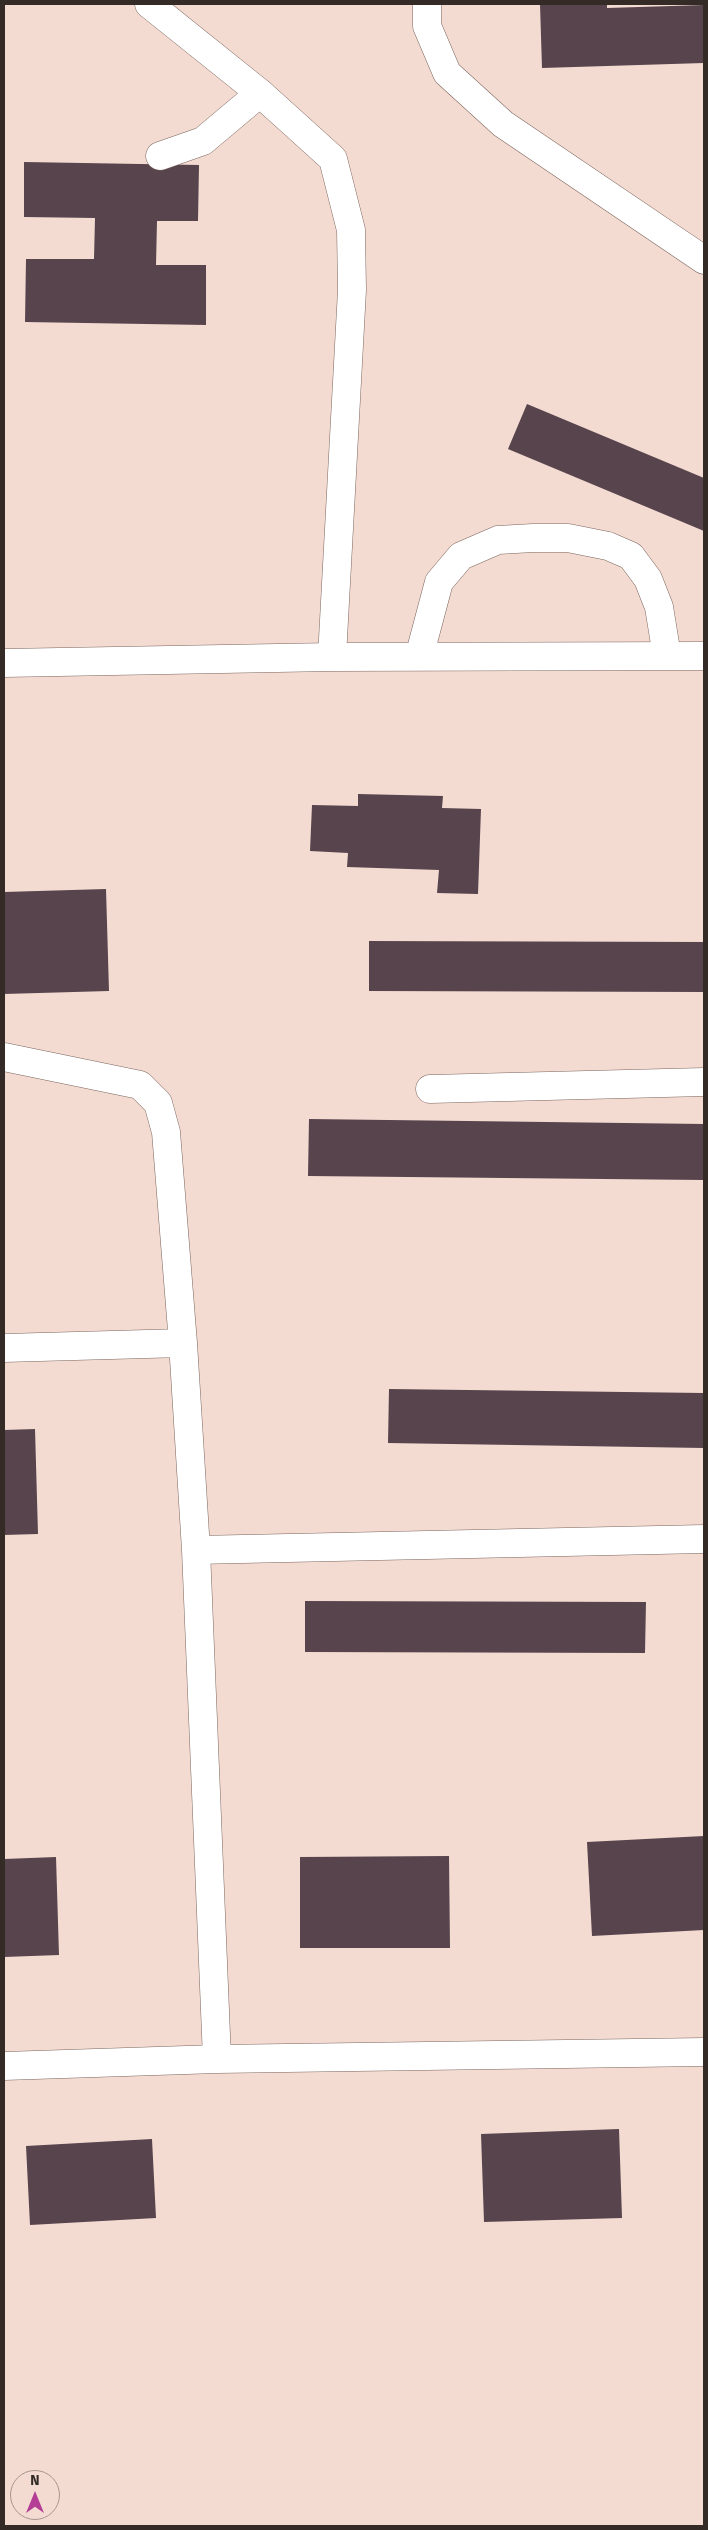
<!DOCTYPE html>
<html>
<head>
<meta charset="utf-8">
<style>
  body { margin:0 }
  #map { position:relative; width:708px; height:2530px; overflow:hidden; background:#f4dbd2; font-family:"Fira Sans",sans-serif }
  canvas { display:block }
  .frame { position:absolute; inset:0; border:5px solid #342b27; pointer-events:none }
  .north { position:absolute; left:10px; top:2470px; width:50px; height:50px; box-sizing:border-box; background:#f4dbd2; border:1px solid #a7958e; border-radius:50%; rotate:0deg; font-size:14px; font-weight:700; line-height:20px; text-align:center; color:#342b27 }
  .north::after { content:''; display:block; margin:auto; width:18px; height:22px; background:#b43e96; clip-path:polygon(50% 0,100% 100%,50% 72%,0 100%) }
</style>
</head>
<body>
<div id="map">
<canvas width="708" height="2530"></canvas>
<div class="frame"></div>
<div class="north">N</div>
</div>
<script>
const ctx = document.querySelector('canvas').getContext('2d');
ctx.lineJoin = 'round';
function fillPath(path, color) {
  ctx.fillStyle = color;
  ctx.fill(path, 'evenodd');
}
function poly(rows) {
  const path = new Path2D();
  for (const r of rows) {
    path.moveTo(r[0], r[1]);
    for (let i = 2; i < r.length; i += 2) path.lineTo(r[i], r[i + 1]);
  }
  return path;
}
function strokePath(path, color, width, dash) {
  ctx.strokeStyle = color;
  ctx.lineWidth = width;
  ctx.lineCap = dash ? 'butt' : 'round';
  ctx.setLineDash(dash || []);
  ctx.stroke(path);
}
fillPath(poly([
  [540,4,607,4,607,8,704,5,704,63,542,68],
  [24,162,199,165,198,221,157,221,156,265,206,265,206,325,25,322,26,259,94,259,95,218,24,217],
  [527,404,704,478,704,531,508,449],
  [358,794,443,796,442,808,481,809,478,894,437,893,439,870,347,867,348,853,310,851,312,805,358,806],
  [106,889,109,991,4,994,4,892],
  [369,941,704,942,704,992,369,991],
  [309,1119,704,1124,704,1180,308,1176],
  [389,1389,704,1393,704,1448,388,1443],
  [35,1429,38,1534,4,1535,4,1430],
  [305,1601,646,1602,645,1653,305,1652],
  [704,1836,704,1930,592,1936,587,1842],
  [449,1856,450,1948,300,1948,300,1857],
  [56,1857,59,1955,4,1957,4,1859],
  [619,2129,622,2218,484,2222,481,2134],
  [152,2139,156,2218,30,2225,26,2146]
]), '#57444d');
const minor = poly([
  [149,4,260,93,333,159,351,230,352,290,332,657],
  [427,4,427,26,447,73,503,124,704,260],
  [160,156,203,141,260,93],
  [419,657,439,582,461,556,498,540,533,538,568,538,608,546,631,556,648,579,659,607,667,656],
  [4,663,332,657,704,656],
  [4,1057,140,1085,158,1103,166,1132,183,1343,196,1550,217,2059],
  [430,1089,704,1082],
  [4,1348,183,1343],
  [196,1550,704,1539],
  [4,2066,217,2059,704,2052]
]);
strokePath(minor, '#7b665e', 29);
strokePath(minor, '#fff', 28);
</script>
</body>
</html>
